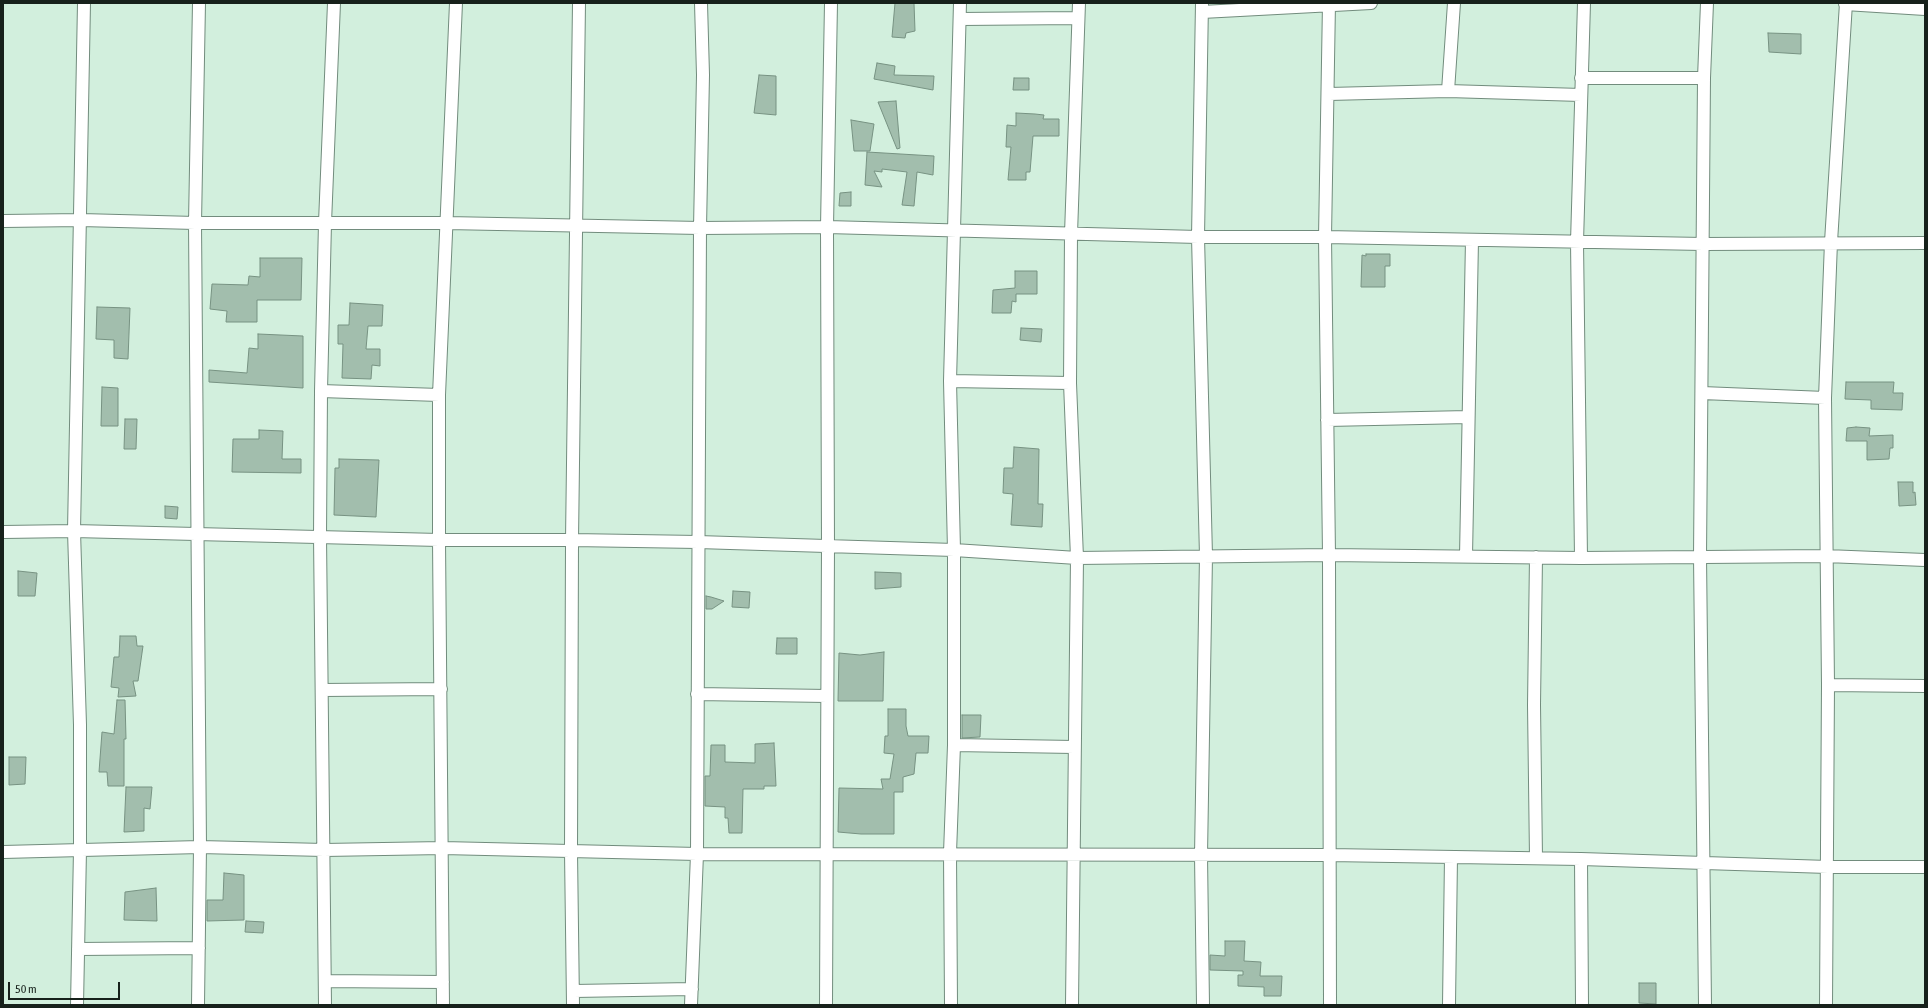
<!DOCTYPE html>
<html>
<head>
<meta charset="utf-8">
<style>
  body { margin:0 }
  #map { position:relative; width:1928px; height:1008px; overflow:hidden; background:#d2efdd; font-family:"Asap Condensed",sans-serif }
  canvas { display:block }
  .frame { position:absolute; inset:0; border:4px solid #17211b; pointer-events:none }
  .scale { position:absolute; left:8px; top:982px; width:112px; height:18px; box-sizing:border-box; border:2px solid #17211b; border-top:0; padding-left:5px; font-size:12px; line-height:14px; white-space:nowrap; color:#17211b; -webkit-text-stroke:3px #d2efdd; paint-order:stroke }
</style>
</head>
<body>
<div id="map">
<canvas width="1928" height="1008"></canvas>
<div class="frame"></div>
<div class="scale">50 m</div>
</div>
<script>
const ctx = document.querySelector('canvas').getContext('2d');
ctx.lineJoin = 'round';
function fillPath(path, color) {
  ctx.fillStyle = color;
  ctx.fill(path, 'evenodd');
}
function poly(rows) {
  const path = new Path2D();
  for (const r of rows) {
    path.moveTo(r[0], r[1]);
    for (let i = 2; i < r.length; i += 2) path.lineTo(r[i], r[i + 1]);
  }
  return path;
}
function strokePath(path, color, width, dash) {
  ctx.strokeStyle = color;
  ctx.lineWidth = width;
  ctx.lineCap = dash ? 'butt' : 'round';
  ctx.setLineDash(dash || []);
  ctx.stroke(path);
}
const building = poly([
  [895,3,914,3,915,31,906,33,905,38,892,37,895,3],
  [1768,33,1801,34,1801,54,1769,52,1768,33],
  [877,63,895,66,894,75,934,76,933,90,874,79,877,63],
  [759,75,776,76,776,115,754,113,759,75],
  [1014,78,1029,78,1029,90,1013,90,1014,78],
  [896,101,900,148,897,149,878,102,896,101],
  [1016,113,1035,114,1044,115,1043,119,1059,119,1059,136,1033,136,1030,172,1026,172,1026,180,1008,180,1011,147,1006,147,1007,125,1016,126,1016,113],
  [851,120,874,124,870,151,854,151,851,120],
  [867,152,934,156,933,175,917,172,914,206,902,205,907,172,882,169,882,172,874,171,882,187,865,185,867,152],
  [851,192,851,206,839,206,840,193,851,192],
  [1366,254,1390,254,1390,266,1385,266,1385,287,1361,287,1362,255,1366,256,1366,254],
  [260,258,302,258,301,300,257,300,257,322,226,322,227,311,210,309,212,284,248,285,249,276,260,277,260,258],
  [1015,271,1037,271,1037,294,1016,294,1016,302,1012,301,1011,313,992,313,993,290,1015,288,1015,271],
  [350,303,383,305,382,326,368,326,366,349,380,349,380,366,372,365,371,379,342,378,343,344,338,344,338,325,349,325,350,303],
  [97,307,130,308,128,359,114,358,114,340,96,339,97,307],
  [1021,328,1042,329,1041,342,1020,340,1021,328],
  [258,334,303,336,303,388,209,382,209,370,247,373,249,348,258,349,258,334],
  [1846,382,1894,382,1893,393,1903,393,1902,410,1871,409,1871,400,1845,399,1846,382],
  [102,387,118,388,118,426,101,426,102,387],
  [125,419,137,419,136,449,124,449,125,419],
  [1856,427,1870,428,1869,436,1893,435,1893,448,1890,448,1889,459,1867,460,1867,441,1846,441,1847,428,1856,427],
  [259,430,283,431,282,459,301,459,301,473,232,472,233,439,259,439,259,430],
  [1014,447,1039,449,1038,504,1043,504,1042,527,1011,525,1013,494,1003,493,1004,468,1013,468,1014,447],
  [339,459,379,460,376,517,334,515,335,468,339,468,339,459],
  [1898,482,1913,482,1913,493,1915,492,1916,505,1899,506,1898,482],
  [165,506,178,507,177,519,165,518,165,506],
  [18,571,37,573,35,596,18,596,18,571],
  [875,572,901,573,901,587,875,589,875,572],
  [733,591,750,592,749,608,732,607,733,591],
  [706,596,711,597,724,601,712,609,706,609,706,596],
  [120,636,136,636,137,646,143,646,138,681,133,681,136,696,118,697,119,688,111,687,114,657,119,657,120,636],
  [777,638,797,638,797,654,776,654,777,638],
  [884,652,883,701,838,701,839,653,860,655,884,652],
  [117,700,125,700,126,739,124,739,124,786,108,786,107,772,99,772,102,732,114,734,117,700],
  [888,709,906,709,906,726,908,736,929,736,928,753,916,753,914,774,903,777,903,792,894,792,894,834,861,834,838,832,839,788,883,789,881,779,890,779,894,754,884,753,885,736,888,736,888,709],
  [962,715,981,715,980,737,962,738,962,715],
  [774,743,776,786,764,786,764,789,743,789,742,833,729,833,728,818,725,818,725,807,705,806,705,776,710,776,711,745,725,745,725,762,755,763,755,744,774,743],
  [9,757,26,757,25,784,9,785,9,757],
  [126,787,152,787,150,809,144,808,144,831,124,832,126,787],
  [224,873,244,875,244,920,207,921,207,900,223,900,224,873],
  [156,888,157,921,124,920,125,892,156,888],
  [246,921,264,922,263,933,245,932,246,921],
  [1225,941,1245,941,1244,961,1261,962,1260,976,1282,976,1281,996,1264,996,1264,987,1238,986,1238,975,1243,975,1243,971,1210,970,1210,955,1225,956,1225,941],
  [1639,983,1656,983,1656,1004,1639,1003,1639,983]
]);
fillPath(building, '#a2bead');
strokePath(building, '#779282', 1);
const street = poly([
  [1202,3,1198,237,1206,556,1201,855,1203,1005],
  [1329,3,1325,237,1329,555,1330,1005],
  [1845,4,1925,9],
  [1202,12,1371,3],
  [960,19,1078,18],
  [1581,78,1704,78],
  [1448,91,1454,3],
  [1329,94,1448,91,1581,95],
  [3,221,81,220,195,223,447,223,700,228,827,227,1198,237,1325,237,1703,244,1925,243],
  [950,381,1070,383],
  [321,391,439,395],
  [1702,393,1825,398],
  [1327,420,1468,417],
  [3,532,74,531,439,540,572,540,698,542,954,550,1077,558,1329,555,1581,558,1826,556,1925,560],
  [1466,556,1472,240],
  [1536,557,1534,705,1536,858],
  [1581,558,1577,242,1584,3],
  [1828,685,1925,686],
  [322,690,441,689],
  [697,694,827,696],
  [954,745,1074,747],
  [3,852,200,847,324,850,443,848,697,854,1329,855,1581,859,1828,867,1925,867],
  [1581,859,1582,1005],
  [78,949,199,948],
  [325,981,443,982],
  [574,991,692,989],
  [77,1005,80,850,80,725,74,531,84,3],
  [198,1005,200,847,195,223,199,3],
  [325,1005,320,536,321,391,325,223,334,3],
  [443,1005,439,540,439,395,456,3],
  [573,1005,571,852,572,540,579,3],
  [691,1005,697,854,700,228,703,75,701,3],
  [826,1005,828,546,827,227,831,3],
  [951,1005,950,853,954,745,954,550,950,381,960,3],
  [1072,1005,1077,558,1070,383,1071,234,1079,3],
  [1449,1005,1451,857],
  [1705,1005,1700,556,1704,78,1707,3],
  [1826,1005,1828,685,1825,398,1831,242,1846,3]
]);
strokePath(street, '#728c7d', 14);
strokePath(street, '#fff', 12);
</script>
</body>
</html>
